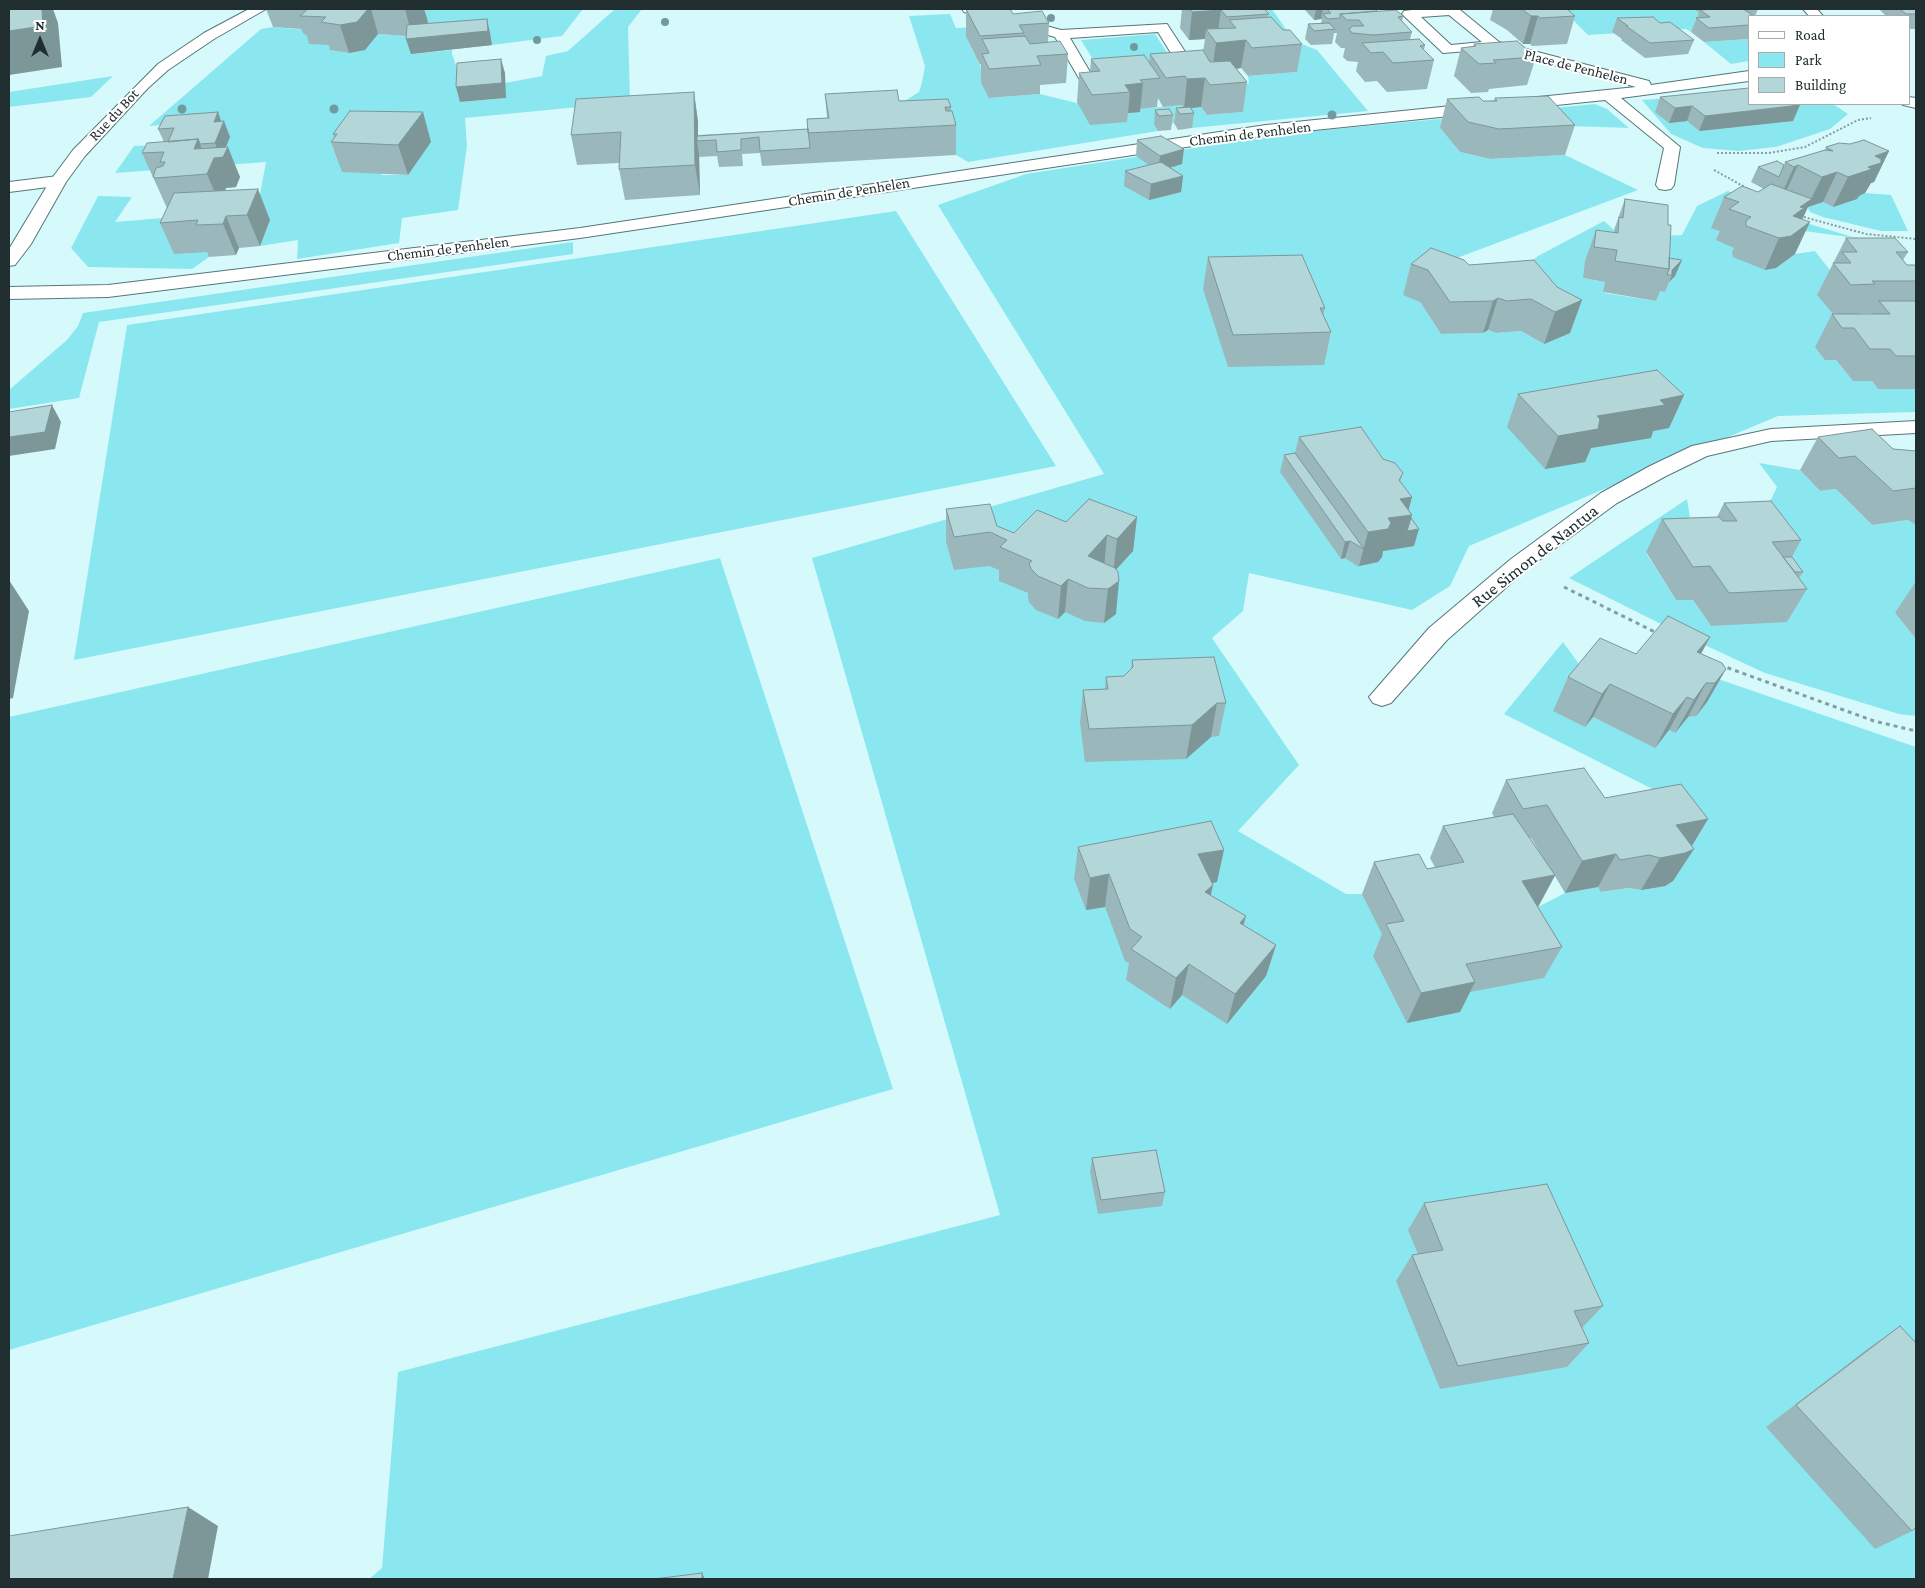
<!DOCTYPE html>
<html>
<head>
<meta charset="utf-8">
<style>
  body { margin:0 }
  #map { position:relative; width:1925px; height:1588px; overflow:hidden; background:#d6fafc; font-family:"Crimson Pro",serif }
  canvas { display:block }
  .frame { position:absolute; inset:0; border:10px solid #202e2f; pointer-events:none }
  .legend { position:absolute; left:1748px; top:15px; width:162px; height:90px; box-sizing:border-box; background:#fff; border:1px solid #a6abac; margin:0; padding:6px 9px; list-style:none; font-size:15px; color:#202e2f }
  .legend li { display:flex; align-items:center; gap:10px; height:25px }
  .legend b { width:25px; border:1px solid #a6abac }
  .north { position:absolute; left:15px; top:15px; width:50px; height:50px; -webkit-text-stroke:4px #fff; paint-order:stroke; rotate:0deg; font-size:14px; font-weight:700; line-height:20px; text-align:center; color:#202e2f }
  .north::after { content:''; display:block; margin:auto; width:18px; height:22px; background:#202e2f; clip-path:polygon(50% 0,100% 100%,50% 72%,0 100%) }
</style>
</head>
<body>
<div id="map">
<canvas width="1925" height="1588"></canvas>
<div class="frame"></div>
<ul class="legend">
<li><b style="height:6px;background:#fff"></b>Road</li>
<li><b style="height:14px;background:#8be7ef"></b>Park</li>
<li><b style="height:14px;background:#b3d6d9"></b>Building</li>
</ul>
<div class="north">N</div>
</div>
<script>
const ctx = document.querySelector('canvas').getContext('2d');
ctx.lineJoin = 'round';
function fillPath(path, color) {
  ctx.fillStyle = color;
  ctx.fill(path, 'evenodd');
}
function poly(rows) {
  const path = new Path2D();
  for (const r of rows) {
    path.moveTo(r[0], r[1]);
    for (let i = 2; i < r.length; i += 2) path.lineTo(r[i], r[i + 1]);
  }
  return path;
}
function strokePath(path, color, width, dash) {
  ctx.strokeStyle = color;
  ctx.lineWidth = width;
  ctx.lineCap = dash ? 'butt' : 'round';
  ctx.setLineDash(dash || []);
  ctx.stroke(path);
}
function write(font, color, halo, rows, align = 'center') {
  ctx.font = font + ' "Crimson Pro",serif';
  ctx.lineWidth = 4;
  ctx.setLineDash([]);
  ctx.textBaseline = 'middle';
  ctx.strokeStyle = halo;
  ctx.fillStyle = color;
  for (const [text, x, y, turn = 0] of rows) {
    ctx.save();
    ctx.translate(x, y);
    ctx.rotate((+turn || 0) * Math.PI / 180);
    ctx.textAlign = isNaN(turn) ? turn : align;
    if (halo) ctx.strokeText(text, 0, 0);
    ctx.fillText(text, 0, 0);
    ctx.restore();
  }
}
fillPath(poly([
  [338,9,583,9,562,36,492,45,490,33,411,54,452,50,452,54,460,77,461,102,505,98,505,83,542,76,546,56,568,51,615,9,642,9,628,27,630,102,465,118,467,146,458,210,402,218,399,243,297,259,298,240,260,246,270,220,211,252,209,257,192,269,88,267,71,248,98,196,132,197,115,222,257,210,266,162,115,173,134,146,180,144,174,124,149,126,261,29,273,27,307,30,335,45,331,50,349,53,365,50,378,34,412,36],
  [431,142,408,175,382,175,382,173],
  [1195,9,1272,9,1294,41,1317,50,1368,111,1192,128,1188,122,1154,125,1158,131,968,162,956,155,951,136,885,107,906,100,919,92,922,82,925,66,909,16,950,14,956,28,974,27,966,37,988,82,989,98,1040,94,1122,114,1138,109,1182,105,1184,109,1201,107,1207,115,1242,112,1226,89,1249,83,1248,76,1297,72],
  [1562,9,1694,9,1713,23,1691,32,1686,29,1588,35],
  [1155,34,1176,66,1100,71,1081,40],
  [1749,39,1749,61,1731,64,1704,42],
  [113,76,91,97,9,107,9,92],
  [1694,96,1687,121,1699,131,1770,104,1833,104,1848,114,1830,129,1776,147,1738,151,1703,148,1671,134,1642,100],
  [1595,104,1607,109,1629,128,1539,125,1440,128,1460,152,1490,159,1565,155,1638,190,1417,273,1420,302,1441,334,1483,333,1488,330,1496,333,1521,331,1544,344,1517,272,1538,256,1604,221,1614,230,1612,249,1583,278,1605,282,1604,293,1656,301,1656,236,1682,235,1697,206,1728,191,1783,216,1856,238,1797,230,1725,234,1737,249,1776,268,1795,254,1815,251,1840,283,1855,313,1916,289,1836,360,1853,381,1872,381,1878,389,1916,389,1916,412,1778,416,1469,546,1450,586,1412,610,1249,573,1243,611,1212,638,1299,765,1238,831,1346,894,1362,894,1406,887,1450,894,1430,858,1498,846,1538,907,1565,893,1598,887,1602,892,1629,888,1641,890,1690,808,1504,714,1563,642,1584,671,1593,717,1655,747,1669,730,1675,733,1692,670,1916,747,1916,1579,369,1579,382,1568,398,1372,1000,1215,812,558,1104,474,938,205,1026,174,1283,134],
  [1865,193,1891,195,1908,231,1881,231,1823,217,1810,212,1807,207,1823,202,1833,207],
  [896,211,1056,466,74,660,127,325],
  [573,242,573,254,99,322,79,398,9,409,9,390,67,340,78,326,83,313],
  [1759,463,1800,470,1820,491,1836,489,1872,525,1908,520,1916,525,1916,598,1895,613,1916,639,1916,716,1899,714,1765,673,1685,636,1569,578,1687,499,1693,537,1646,553,1676,600,1693,600,1711,626,1777,487],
  [720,558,893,1089,9,1350,9,717]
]), '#8be7ef');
const minor = poly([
  [962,9,984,9,1061,30,1167,24,1197,70,1189,75,1168,74,1165,71,1168,68,1179,66,1158,32,1070,38,1090,72,1117,70,1125,75,1117,80,1080,80,1055,37,964,12,962,9],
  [1420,9,1459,9,1499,42,1649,81,1651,85,1749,71,1749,81,1621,98,1680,147,1674,185,1671,189,1665,190,1659,189,1656,185,1664,148,1605,100,1266,135,580,238,108,297,9,299,9,287,108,285,580,228,1266,125,1636,87,1494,49,1443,53,1402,14,1404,11,1420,9],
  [1449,15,1482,42,1451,45,1421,17,1449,15],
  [1803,9,1817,9,1823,16,1809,16,1803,9],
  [1909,97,1916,98,1916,108,1903,105,1902,104,1909,104,1909,97],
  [58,176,64,177,66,181,64,185,9,192,9,182,58,176],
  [1916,421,1916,433,1771,441,1707,456,1666,476,1617,503,1527,569,1447,640,1391,703,1382,706,1373,703,1369,697,1429,628,1511,559,1601,493,1650,466,1692,446,1771,429,1916,421]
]);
const tertiary = poly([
  [249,9,266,9,214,39,168,70,148,88,85,156,66,182,31,244,15,265,9,266,9,249,50,181,73,150,158,64,204,33,249,9]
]);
strokePath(minor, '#567779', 2);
strokePath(tertiary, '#567779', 2);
strokePath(poly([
  [1717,153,1769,153,1805,147,1858,120,1871,118],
  [1714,170,1752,191],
  [1800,216,1866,234,1916,239]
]), '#849ea0', 2, [2, 2]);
strokePath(poly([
  [1564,587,1657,633],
  [1720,665,1874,721,1916,731]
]), '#849ea0', 3, [4, 4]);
fillPath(minor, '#fff');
fillPath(tertiary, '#fff');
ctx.fillStyle = '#709b9e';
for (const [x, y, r] of [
  [1051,18,4],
  [665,22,4],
  [537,40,4],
  [1134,47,4],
  [182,109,4.5],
  [334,109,4.5],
  [1332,115,4.5]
]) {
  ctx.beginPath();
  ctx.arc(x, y, r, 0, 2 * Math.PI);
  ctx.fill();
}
fillPath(poly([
  [266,9,424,9,428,22,425,24,490,33,492,45,411,54,406,39,407,36,378,34,365,50,349,53,330,50,329,45,309,44,307,36,303,33,301,29,273,27],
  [966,9,1013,14,1049,23,1048,42,1068,54,1066,83,1040,85,1040,94,989,98,981,83,981,64,980,65,966,37],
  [1182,9,1264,9,1269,14,1268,17,1283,30,1302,44,1297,72,1248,76,1241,68,1237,69,1247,82,1243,112,1207,115,1201,107,1191,108,1194,113,1192,128,1178,130,1174,123,1176,108,1183,108,1182,105,1163,107,1158,98,1157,107,1140,109,1140,112,1128,113,1127,122,1090,125,1077,102,1079,73,1090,72,1091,59,1149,63,1150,54,1203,52,1205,39,1189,40,1180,28],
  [1306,9,1375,9,1377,11,1403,16,1402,21,1412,32,1410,39,1425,45,1424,50,1434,60,1427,89,1387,92,1377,81,1365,82,1356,71,1358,62,1347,61,1343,57,1345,48,1341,48,1335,42,1337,33,1334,33,1332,44,1311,45,1305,39,1308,24,1321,23,1322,20,1321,19,1314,20,1305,10],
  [1493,9,1567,9,1575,16,1567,44,1532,46,1530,44,1523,44,1507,30,1490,20],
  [1694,9,1758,9,1755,16,1749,16,1749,39,1704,42,1691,32,1699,13],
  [1871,9,1916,9,1916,29,1909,29,1909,16,1886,16,1880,10,1872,10],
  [1617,18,1694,40,1688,54,1645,58,1621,40,1622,39,1612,32],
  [1474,44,1536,57,1527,85,1489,89,1488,92,1471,93,1454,76,1461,48,1473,47],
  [694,92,698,122,698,135,808,129,807,119,827,118,825,94,951,107,951,111,956,125,956,155,762,166,760,153,742,154,743,166,719,167,717,156,699,157,699,154,700,195,625,200,619,169,619,163,577,165,571,135],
  [1660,97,1793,121,1699,131,1687,121,1669,123,1655,112],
  [1495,98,1575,125,1565,155,1490,159,1460,152,1440,128,1447,99,1483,101,1494,101],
  [1155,110,1173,115,1171,130,1158,131,1154,125],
  [218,112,221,121,230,137,226,147,240,177,236,187,226,188,225,191,270,220,260,246,239,248,236,255,209,257,207,252,174,254,160,223,167,208,142,153,164,142,158,129],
  [333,134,431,142,408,175,342,172,331,142,334,138],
  [1137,140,1182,164,1170,168,1183,176,1181,192,1149,200,1124,186,1125,171,1149,165,1136,156],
  [1826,147,1889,151,1874,182,1871,183,1865,193,1859,196,1857,199,1833,207,1823,202,1808,207,1802,220,1795,254,1776,268,1765,270,1733,257,1732,252,1734,248,1716,240,1720,231,1711,228,1724,197,1758,192,1764,189,1751,182,1758,167,1784,165,1785,162,1825,150],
  [1625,199,1668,225,1669,258,1675,276,1669,282,1665,292,1660,291,1656,301,1603,292,1605,282,1583,278,1585,261,1596,230,1614,233,1614,230],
  [1846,238,1908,252,1903,260,1907,265,1916,265,1916,389,1878,389,1872,381,1853,381,1836,360,1825,360,1815,347,1832,314,1833,314,1817,295],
  [1860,313,1873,313,1872,314,1859,314],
  [1208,257,1325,308,1323,315,1331,332,1324,365,1228,367,1203,289],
  [1534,260,1570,333,1544,344,1521,331,1496,333,1488,330,1483,333,1441,334,1420,302,1403,295,1411,264,1469,265],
  [1518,394,1684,395,1669,428,1653,431,1651,438,1591,448,1585,462,1545,469,1507,427],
  [1299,437,1383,459,1403,473,1400,482,1409,510,1412,515,1411,518,1414,546,1383,551,1382,557,1378,562,1359,566,1359,567,1345,558,1341,559,1280,472,1284,455,1295,453],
  [1818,437,1893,449,1916,451,1916,525,1908,520,1872,525,1836,489,1820,491,1800,470],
  [1724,503,1801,540,1792,557,1803,572,1799,578,1807,589,1787,622,1711,626,1693,600,1676,600,1646,552,1662,519,1717,517],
  [946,509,997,526,1014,533,1066,522,1137,517,1133,551,1116,569,1116,614,1104,623,1085,621,1065,612,1058,619,1036,610,1029,602,1028,597,1028,593,999,581,999,570,989,566,954,570,946,542],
  [1916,581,1916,639,1895,613],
  [1710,637,1701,654,1726,669,1707,702,1696,716,1688,717,1675,733,1669,730,1655,748,1593,717,1585,727,1553,711,1568,677,1636,654],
  [1132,660,1226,703,1219,736,1211,737,1186,759,1085,762,1080,723,1083,690,1105,689,1106,677,1124,676,1131,670],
  [1506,780,1605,798,1708,819,1692,846,1673,881,1665,886,1641,890,1629,888,1601,892,1598,887,1565,893,1555,876,1538,907,1562,947,1544,978,1470,992,1460,1012,1407,1023,1373,956,1382,934,1362,894,1374,862,1427,869,1435,867,1430,858,1443,826,1494,817,1492,813],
  [1529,838,1531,838,1544,859],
  [1078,847,1217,882,1212,883,1213,885,1210,895,1243,925,1276,945,1266,976,1227,1024,1182,995,1170,1009,1126,980,1129,963,1125,961,1105,907,1086,910,1074,879],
  [1092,1158,1165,1192,1162,1206,1098,1214,1090,1172],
  [1424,1203,1603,1306,1582,1328,1589,1343,1567,1367,1440,1389,1396,1281,1412,1255,1418,1254,1408,1230],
  [1900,1326,1912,1531,1875,1549,1766,1427,1866,1350]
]), '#9ab8bb');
fillPath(poly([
  [9,9,53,9,58,23,62,67,9,75],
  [368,9,371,9,378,34,365,50,349,53,340,25],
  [405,9,424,9,428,22,412,36],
  [1316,9,1323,9,1321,19,1314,20],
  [1221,10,1217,38,1206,29,1205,39,1189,40,1192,12],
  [1531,16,1538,16,1530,44,1523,44],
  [487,19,490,33,492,45,411,54,406,39],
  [1246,40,1241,68,1212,71,1216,43],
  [501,59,505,73,506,98,460,102,456,87],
  [1205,78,1201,107,1184,109,1187,79],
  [1143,83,1140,112,1128,113,1130,92,1125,85],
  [694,92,698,122,698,141,697,141,699,154,700,195,695,165],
  [1800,105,1793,121,1699,131,1705,116],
  [1692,106,1687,121,1669,123,1675,108],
  [218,112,222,124,224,121,230,137,223,154,228,147,240,177,236,187,226,188,220,205,207,174,214,158,220,157,215,143,214,122],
  [423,112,431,142,408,175,398,145],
  [198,139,207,163,194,149],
  [1184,149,1182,164,1158,171,1160,156],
  [1889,151,1874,182,1871,183,1865,193,1859,196,1857,199,1833,207,1848,177,1875,156],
  [1798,165,1784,196,1780,197,1794,167],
  [1837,172,1823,202,1808,207,1797,230,1810,222,1795,254,1776,268,1765,270,1779,238,1793,216,1800,207,1811,199,1822,177],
  [1183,176,1181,192,1149,200,1151,184],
  [258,189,270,220,260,246,247,215],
  [226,216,239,248,236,255,223,224],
  [1682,260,1675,276,1669,282,1672,275,1672,270],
  [1498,298,1488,330,1483,333,1493,301],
  [1582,300,1570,333,1544,344,1555,312],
  [1684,395,1669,428,1653,431,1651,438,1591,448,1585,462,1545,469,1558,436,1597,416,1660,400],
  [52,405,61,422,55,449,9,456,9,437],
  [1412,497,1407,516,1412,515,1402,548,1383,551,1382,557,1378,562,1359,566,1368,532,1388,518,1400,499],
  [1137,517,1133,551,1113,573,1117,539],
  [1419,529,1414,546,1402,548,1407,531],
  [1107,535,1104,569,1088,556],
  [1350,541,1345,558,1341,559,1345,542],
  [1068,579,1065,612,1058,619,1061,586],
  [9,580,29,611,13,698,9,699],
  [1119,581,1116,614,1104,623,1108,589],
  [1710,637,1692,670,1697,652],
  [1726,669,1707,702,1696,716,1715,683],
  [1706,683,1688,717,1675,733,1694,700],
  [1610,684,1593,717,1585,727,1602,694],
  [1687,697,1669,730,1655,748,1673,714],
  [1217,703,1211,737,1186,759,1192,725],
  [1708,819,1688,852,1676,825],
  [1694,849,1673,881,1665,886,1641,890,1660,858],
  [1224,850,1217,882,1192,887,1198,854],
  [1616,854,1598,887,1565,893,1582,861],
  [1109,874,1105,907,1086,910,1090,878],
  [1555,875,1538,907,1522,881],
  [1213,885,1206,917,1205,892],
  [1246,916,1237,948,1240,923],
  [1276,945,1266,976,1227,1024,1235,994],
  [1189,964,1182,995,1170,1009,1176,978],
  [1475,982,1460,1012,1407,1023,1421,993],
  [188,1507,218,1526,208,1579,173,1579],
  [702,1573,705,1579,702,1579]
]), '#7d9698');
const building = poly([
  [9,9,42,9,43,26,9,31,9,9],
  [301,9,368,9,357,22,340,25,321,22,326,17,300,16,308,9,301,9],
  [966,9,1010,9,1013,14,1042,11,1049,23,1019,25,1024,33,980,36,966,9],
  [1190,9,1264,9,1269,14,1227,17,1221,10,1192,12,1190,9],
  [1327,9,1375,9,1377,11,1340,14,1340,18,1328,19,1323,14,1331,13,1327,9],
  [1522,9,1567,9,1575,16,1540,18,1538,16,1531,16,1522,9],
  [1714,9,1743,9,1754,16,1749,16,1749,25,1709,28,1696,18,1710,17,1700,10,1714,9],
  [1900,9,1916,9,1916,14,1906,14,1900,9],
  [1396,10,1403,16,1398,17,1412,32,1373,35,1352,33,1349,29,1353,26,1364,26,1359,20,1347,20,1340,14,1396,10],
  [1271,17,1283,30,1290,30,1302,44,1252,48,1246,40,1216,43,1206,29,1236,28,1229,20,1271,17],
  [1653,17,1660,23,1670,22,1694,40,1650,43,1626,26,1628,26,1617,18,1653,17],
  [487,19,488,31,406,39,407,25,487,19],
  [1329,23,1335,29,1314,31,1308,24,1329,23],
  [1025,36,1030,44,1060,41,1068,54,1037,56,1041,65,989,69,982,54,989,53,982,39,1025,36],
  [1419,39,1425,45,1420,46,1434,60,1393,63,1383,52,1371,53,1362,43,1419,39],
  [1517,41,1536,57,1493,60,1496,63,1479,64,1461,48,1476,46,1474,44,1517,41],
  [1203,50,1210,62,1230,61,1247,82,1210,85,1205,78,1187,79,1185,76,1166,78,1150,54,1203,50],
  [1144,55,1160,78,1140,80,1143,83,1125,85,1130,92,1092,95,1079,73,1100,71,1091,59,1144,55],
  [501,59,502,83,456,87,457,63,501,59],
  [1749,88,1749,104,1798,104,1800,105,1705,116,1692,106,1675,108,1660,97,1749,88],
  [897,90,899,101,948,99,951,107,945,107,946,111,952,111,956,125,808,133,807,119,829,118,825,94,897,90],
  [694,92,695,165,619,169,621,132,571,135,576,99,694,92],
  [1548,96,1575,125,1499,129,1468,122,1447,99,1479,97,1483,101,1497,101,1495,98,1548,96],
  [1190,107,1194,113,1180,114,1176,108,1190,107],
  [1169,109,1173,115,1159,116,1155,110,1169,109],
  [350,111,423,112,398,145,331,142,337,134,333,134,350,111],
  [218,112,214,122,224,121,215,143,200,144,198,139,168,142,174,128,158,129,165,116,218,112],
  [808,129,810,148,760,151,759,137,741,139,741,150,717,152,716,140,697,141,697,136,808,129],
  [1161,136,1184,149,1160,156,1137,140,1161,136],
  [198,139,194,149,228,147,223,157,214,158,207,174,156,178,153,177,156,168,163,166,165,162,160,162,164,152,142,153,147,143,198,139],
  [1864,140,1889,151,1875,156,1881,159,1881,163,1868,167,1872,169,1848,177,1837,172,1822,177,1798,165,1794,167,1785,162,1825,150,1833,151,1826,147,1839,143,1850,144,1864,140],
  [1777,161,1784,165,1779,177,1758,167,1777,161],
  [1161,162,1183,176,1151,184,1125,171,1161,162],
  [1771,184,1812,199,1800,207,1804,208,1793,216,1810,222,1791,236,1779,238,1746,226,1746,221,1751,217,1729,209,1739,202,1724,197,1742,186,1758,192,1771,184],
  [258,189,247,215,226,216,223,224,196,225,198,220,160,223,174,193,258,189],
  [1625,199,1668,205,1668,225,1671,225,1669,269,1615,261,1617,250,1594,247,1596,230,1618,233,1619,217,1623,218,1625,199],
  [1846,238,1895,238,1908,252,1896,252,1907,265,1916,265,1916,281,1872,281,1875,284,1851,285,1833,263,1851,263,1842,252,1857,252,1846,238],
  [1431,248,1464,260,1469,265,1534,260,1557,287,1582,300,1555,312,1531,299,1507,301,1498,298,1493,301,1450,302,1428,270,1411,264,1431,248],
  [1302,255,1325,308,1320,308,1331,332,1233,335,1208,257,1302,255],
  [1669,258,1682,260,1672,270,1672,275,1667,275,1669,269,1669,258],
  [1879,301,1916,301,1916,356,1896,356,1890,349,1870,349,1854,328,1842,328,1832,314,1890,314,1879,301],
  [1657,370,1684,395,1660,400,1665,405,1597,416,1600,419,1598,429,1558,436,1518,394,1657,370],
  [52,405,45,432,9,437,9,412,52,405],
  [1361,427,1383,459,1395,463,1403,473,1399,480,1412,497,1400,499,1412,515,1388,518,1391,523,1388,529,1368,532,1299,437,1361,427],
  [1872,429,1893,449,1916,451,1916,488,1893,491,1855,456,1839,458,1818,437,1872,429],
  [1295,453,1364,549,1350,541,1345,542,1284,455,1295,453],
  [1089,499,1137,517,1117,539,1107,535,1088,556,1115,568,1118,572,1119,581,1108,589,1088,588,1068,579,1061,586,1038,576,1031,569,1029,563,1032,561,1000,547,1007,540,990,532,954,537,946,509,990,504,997,526,1014,533,1037,510,1066,522,1089,499],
  [1771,501,1801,540,1772,542,1807,589,1729,593,1710,566,1693,567,1662,519,1719,517,1723,521,1737,521,1724,503,1771,501],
  [1411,518,1419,529,1407,531,1411,518],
  [1783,557,1792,557,1803,572,1795,572,1783,557],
  [1668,616,1710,637,1697,652,1722,663,1726,669,1715,683,1706,683,1694,700,1687,697,1673,714,1610,684,1602,694,1568,677,1600,638,1636,654,1668,616],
  [1214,657,1226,703,1217,703,1192,725,1089,729,1083,690,1108,689,1106,677,1124,676,1133,667,1132,660,1214,657],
  [1584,768,1605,798,1681,784,1708,819,1676,825,1694,849,1685,853,1660,858,1649,855,1620,860,1616,854,1582,861,1547,805,1523,809,1506,780,1584,768],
  [1513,814,1555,875,1522,881,1562,947,1466,964,1475,982,1421,993,1386,924,1404,921,1374,862,1419,854,1427,869,1464,862,1443,826,1513,814],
  [1211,821,1224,850,1198,854,1213,885,1205,892,1246,916,1240,923,1276,945,1235,994,1189,964,1176,978,1131,949,1142,937,1130,929,1109,874,1090,878,1078,847,1211,821],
  [1156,1150,1165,1192,1101,1200,1092,1158,1156,1150],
  [1547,1184,1603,1306,1574,1311,1589,1343,1458,1366,1412,1255,1443,1250,1424,1203,1547,1184],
  [1900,1326,1916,1343,1916,1527,1912,1531,1796,1405,1900,1326],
  [188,1507,173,1579,9,1579,9,1536,188,1507],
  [702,1573,702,1579,654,1579,702,1573]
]);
fillPath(building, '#b3d6d9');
strokePath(building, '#7d9698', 1);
write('15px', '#202e2f', '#fff', [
  ["Place de Penhelen",1576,67,14],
  ["Rue du Bot",114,115,-47],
  ["Chemin de Penhelen",1250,134,-7],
  ["Chemin de Penhelen",849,192,-9],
  ["Chemin de Penhelen",448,249,-7]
]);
write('18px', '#202e2f', '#fff', [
  ["Rue Simon de Nantua",1535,556,-38]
]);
</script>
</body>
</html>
